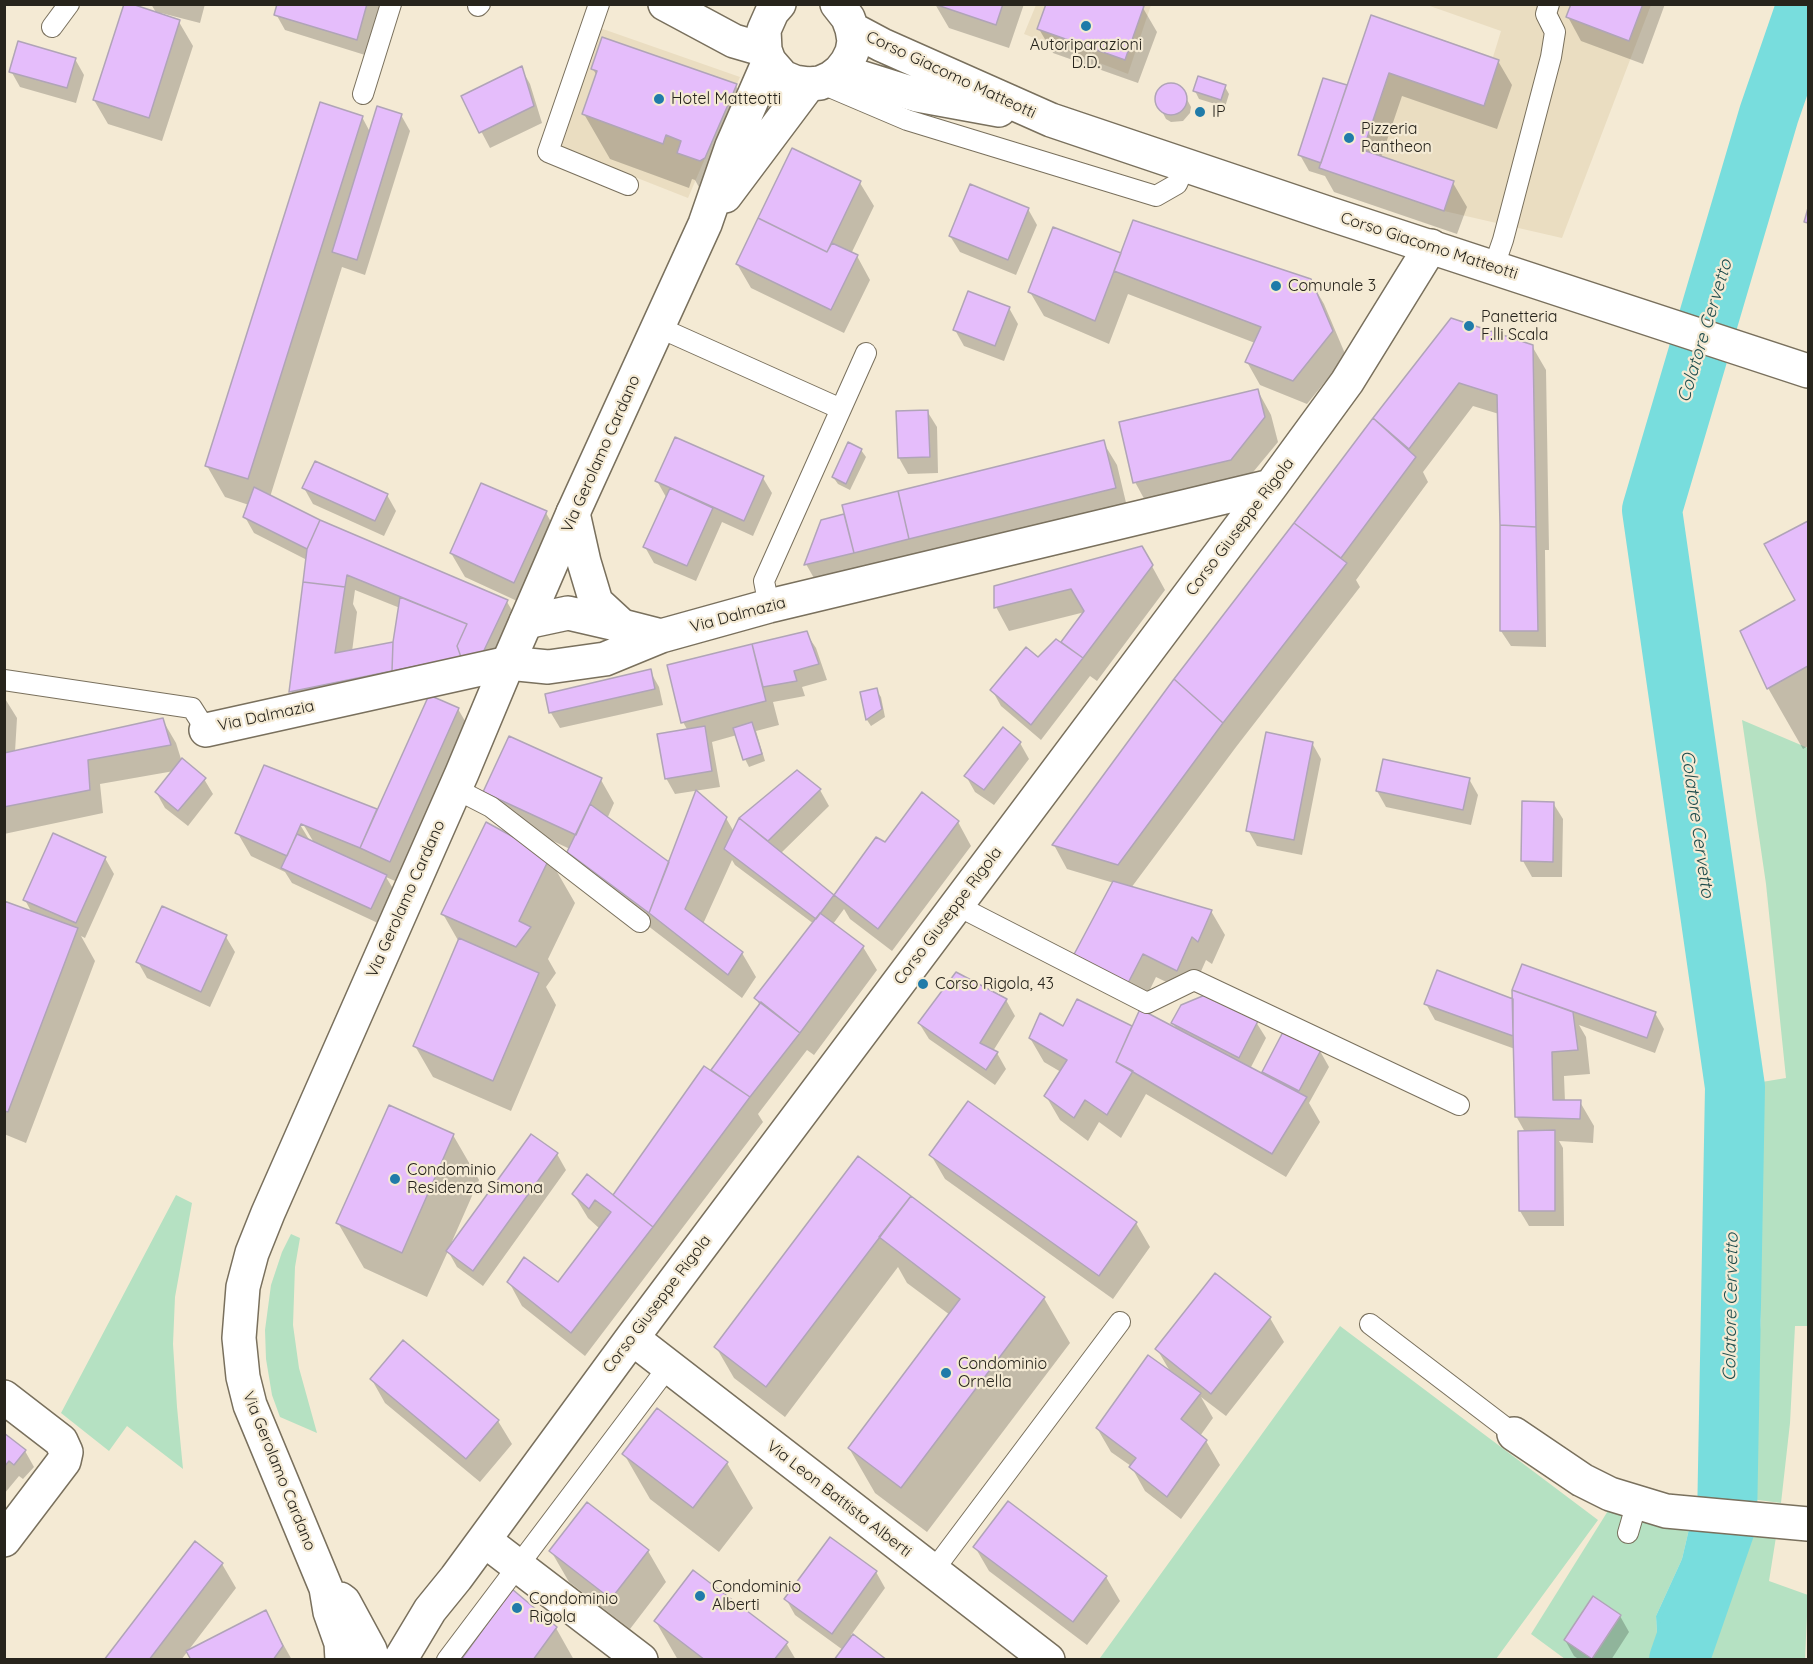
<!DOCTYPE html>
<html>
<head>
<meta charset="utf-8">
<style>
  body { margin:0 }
  #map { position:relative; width:1813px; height:1664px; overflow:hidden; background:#f4ead4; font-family:Quicksand,sans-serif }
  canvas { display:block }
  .frame { position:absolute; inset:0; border:6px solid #27241c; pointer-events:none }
</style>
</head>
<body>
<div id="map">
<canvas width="1813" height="1664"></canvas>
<div class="frame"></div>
</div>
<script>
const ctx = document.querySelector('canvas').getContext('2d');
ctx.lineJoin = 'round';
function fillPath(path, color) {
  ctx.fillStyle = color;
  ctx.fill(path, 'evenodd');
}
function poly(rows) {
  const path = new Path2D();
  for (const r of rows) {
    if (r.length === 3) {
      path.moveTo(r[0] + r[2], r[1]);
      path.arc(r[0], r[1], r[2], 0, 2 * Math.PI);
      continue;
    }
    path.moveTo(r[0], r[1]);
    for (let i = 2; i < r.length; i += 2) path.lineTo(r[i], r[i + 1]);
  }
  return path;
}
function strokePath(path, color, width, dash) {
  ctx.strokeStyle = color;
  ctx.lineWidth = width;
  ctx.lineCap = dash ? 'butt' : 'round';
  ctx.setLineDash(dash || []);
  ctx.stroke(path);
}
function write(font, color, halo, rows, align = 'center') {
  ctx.font = font + ' Quicksand,sans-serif';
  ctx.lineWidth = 4.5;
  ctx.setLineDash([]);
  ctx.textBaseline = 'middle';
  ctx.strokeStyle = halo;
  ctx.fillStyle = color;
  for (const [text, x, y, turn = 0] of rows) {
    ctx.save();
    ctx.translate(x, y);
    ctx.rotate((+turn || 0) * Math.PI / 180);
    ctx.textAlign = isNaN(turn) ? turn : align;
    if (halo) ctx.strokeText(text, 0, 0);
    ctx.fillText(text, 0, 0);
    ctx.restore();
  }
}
fillPath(poly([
  [1036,5,1151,5,1128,74,1024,34],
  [1427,5,1651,5,1562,238,1444,211,1319,168,1320,163,1298,155,1323,78,1347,85,1371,15,1493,57,1501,31],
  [600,28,740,77,688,198,556,146]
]), '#eaddc1');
fillPath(poly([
  [1742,720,1808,748,1808,1326,1795,1326,1790,1423,1781,1503,1743,1498,1761,1320,1750,1084,1786,1078,1766,884],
  [176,1195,192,1203,175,1297,173,1344,177,1407,183,1469,127,1426,109,1451,61,1413],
  [291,1234,300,1238,295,1267,293,1325,299,1368,317,1433,280,1417,272,1395,266,1359,265,1330,271,1285,282,1252],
  [1340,1326,1598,1520,1496,1659,1102,1659,1100,1658],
  [1611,1506,1689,1529,1682,1559,1656,1616,1658,1651,1654,1659,1565,1659,1531,1634],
  [1740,1533,1776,1537,1769,1581,1808,1595,1805,1659,1705,1660]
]), '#b5e1c2');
fillPath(poly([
  [1689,1529,1744,1534,1730,1602,1715,1643,1707,1659,1654,1660,1658,1650,1656,1616,1682,1559]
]), '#78dddd');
fillPath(poly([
  [151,4,205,4,200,23,161,13,160,15,179,22,193,46,162,141,108,124,94,100,157,14],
  [279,4,379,4,380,6,365,55,285,30,276,14],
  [935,4,1024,4,1009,48,949,28],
  [1572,4,1665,4,1643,64,1581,41,1568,17],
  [1143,8,1157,32,1138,83,1053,53,1039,29],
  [1372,17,1498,61,1512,85,1497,129,1402,96,1381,158,1453,183,1467,207,1457,234,1334,192,1325,176,1309,171,1300,155,1324,80,1348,87],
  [75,59,84,75,76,103,20,87,11,71],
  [521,68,530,84,542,123,490,148,463,97],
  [593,69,736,86,762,131,705,198,695,180,692,179,689,188,610,159,584,114,597,76],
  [1170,84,1181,88,1191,107,1190,113,1183,121,1171,122,1166,119,1156,100,1160,89,1165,86],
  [1225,87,1229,94,1225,107,1199,99,1195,91],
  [401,115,410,131,365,275,342,267,270,497,320,522,507,602,516,617,486,680,304,715,291,691,307,560,254,533,245,517,249,505,225,497,207,466,362,117,370,132],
  [355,590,400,608,394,644,352,652,357,612,353,604],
  [793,150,860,183,874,206,851,254,857,256,870,280,844,333,751,288,737,264],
  [1028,209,1037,225,1016,275,960,252,950,236],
  [1122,255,1310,280,1324,304,1346,356,1307,404,1260,385,1247,362,1255,343,1128,294,1109,344,1044,316,1030,292],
  [1009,308,1018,324,1004,361,964,346,955,330],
  [1452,320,1532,346,1546,370,1549,550,1545,550,1546,647,1511,646,1501,631,1499,414,1473,406,1423,472,1428,482,1356,580,1360,587,1236,747,1131,888,1211,911,1225,935,1212,964,1206,960,1191,994,1156,977,1140,1010,1087,984,1073,960,1114,883,1067,869,1054,845,1175,680],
  [1258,391,1271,415,1278,442,1244,483,1148,506,1135,482],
  [927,411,937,427,938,473,908,474,899,458],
  [1103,442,1117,465,1128,511,815,580,806,564,822,521],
  [861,450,866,457,850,490,838,484,833,477],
  [763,478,772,493,753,536,722,522,696,581,654,563,645,547,666,497,657,481],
  [304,488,387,495,396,511,384,536,313,504],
  [546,513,559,536,528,606,465,577,451,553],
  [1808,523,1808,746,1803,749,1768,688,1797,600,1766,545],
  [1142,548,1165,590,1097,681,1090,676,1041,740,1001,706,992,690,1038,659,1066,648,1062,642,1085,612,1009,631,996,607],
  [806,633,816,648,827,680,802,687,805,696,773,702,779,725,756,731,765,761,749,767,745,759,737,735,712,742,720,787,675,794,666,778,688,731,683,722,751,646,755,651],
  [650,671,659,687,663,705,560,728,551,713],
  [876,690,881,697,885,717,871,726,867,720,862,693],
  [4,697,17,718,15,752,162,719,176,743,181,759,204,779,213,794,188,826,165,808,156,792,174,771,100,784,103,813,4,834],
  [458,709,472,733,404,885,386,877,395,892,380,924,292,883,285,872,251,856,237,832,265,767,378,811],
  [299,817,313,841,310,841,296,818],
  [1020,743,1029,759,994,805,975,792,966,776],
  [1312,743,1321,759,1302,855,1257,846,1248,830],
  [1469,779,1478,795,1471,825,1386,807,1377,791],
  [601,780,614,803,607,819,669,864,726,818,734,832,741,818,820,790,829,806,781,853,835,897,876,839,885,844,958,822,971,846,892,951,850,919,844,909,833,924,863,947,877,970,814,1055,807,1050,758,1114,763,1122,585,1356,522,1306,509,1282,558,1284,600,1229,588,1218,574,1195,613,1197,716,1076,713,1070,760,1006,756,998,814,924,735,865,732,860,703,924,742,953,756,977,742,998,583,876,569,852,570,849,499,816,485,792],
  [1553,803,1563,819,1562,877,1532,877,1523,861],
  [105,858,114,874,85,938,81,936,95,961,26,1143,4,1134,4,902,32,913,25,900],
  [549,858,575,903,548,959,556,973,546,987,556,1005,511,1111,433,1077,415,1046,459,942,443,914],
  [226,937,235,952,210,1007,147,978,138,962],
  [1514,990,1655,1013,1664,1029,1655,1053,1579,1025,1586,1037,1590,1074,1564,1076,1565,1102,1580,1102,1594,1126,1593,1143,1559,1141,1563,1148,1564,1226,1529,1226,1520,1211,1525,1132,1516,1116,1515,1049,1435,1020,1426,1004,1514,1001],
  [1006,1000,1015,1016,993,1051,997,1053,1006,1069,995,1085,929,1039,919,1023],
  [1078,1001,1133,1028,1177,1030,1173,1023,1256,1022,1266,1038,1250,1069,1266,1077,1263,1072,1320,1051,1329,1067,1309,1103,1320,1122,1286,1177,1146,1094,1121,1138,1099,1122,1088,1141,1060,1120,1046,1096,1061,1072,1044,1062,1030,1038,1064,1028],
  [968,1103,1136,1223,1150,1247,1113,1299,945,1179,931,1155],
  [453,1135,479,1180,450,1246,557,1154,566,1170,483,1286,457,1267,448,1251,427,1297,364,1268,338,1223],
  [858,1158,1044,1298,1070,1343,927,1532,875,1493,849,1448,950,1315,907,1283,898,1267,785,1417,734,1378,716,1347],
  [1215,1275,1270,1318,1284,1342,1226,1416,1201,1397,1213,1418,1200,1436,1206,1441,1220,1465,1181,1519,1145,1491,1131,1466,1111,1452,1097,1428,1171,1373,1157,1349],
  [372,1380,498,1421,512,1444,480,1482,385,1403],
  [4,1435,25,1451,34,1467,23,1479,19,1476,4,1494],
  [624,1454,727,1463,753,1508,719,1552,650,1499],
  [975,1547,1106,1577,1120,1601,1087,1645,989,1571],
  [551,1551,648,1551,666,1582,630,1629,569,1582],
  [222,1564,236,1588,181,1660,106,1660],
  [876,1572,885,1588,851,1635,884,1660,843,1650,795,1615,786,1599],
  [265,1612,292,1660,192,1660],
  [1620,1616,1629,1632,1611,1660,1580,1660,1574,1656,1565,1640],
  [656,1622,786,1643,796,1660,678,1660],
  [556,1628,574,1660,463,1660]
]), '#0003');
strokePath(poly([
  [1679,1660,1727,1522,1735,1087,1652,510,1769,114,1807,4]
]), '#78dddd', 60);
const building = poly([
  [124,4,132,4,180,20,149,118,93,100,124,4],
  [277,4,367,4,357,40,274,15,277,4],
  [934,4,1003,4,996,25,934,4],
  [1046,4,1139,4,1144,6,1125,60,1037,29,1046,4],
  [1571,4,1643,4,1629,41,1566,17,1571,4],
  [1371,15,1499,60,1484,106,1389,73,1363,150,1454,181,1444,211,1319,168,1371,15],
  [602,37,737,84,705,158,700,161,677,153,681,141,666,135,663,144,582,114,597,71,591,69,602,37],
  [18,41,76,58,67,88,9,72,18,41],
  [522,66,534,106,479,133,461,96,522,66],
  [1198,76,1226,85,1221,100,1193,91,1198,76],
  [1323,78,1347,85,1321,163,1298,155,1323,78],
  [1171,99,16],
  [320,102,363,116,248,479,205,466,320,102],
  [377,106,402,114,357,260,332,252,377,106],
  [792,148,861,181,827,252,758,218,792,148],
  [970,184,1029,208,1008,260,949,236,970,184],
  [1808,208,1808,223,1804,222,1808,208],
  [758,218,827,252,832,243,858,255,831,310,736,264,758,218],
  [1133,220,1311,279,1333,331,1293,381,1245,362,1261,327,1114,271,1133,220],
  [1053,227,1121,253,1095,321,1028,292,1053,227],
  [968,291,1010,307,995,346,953,330,968,291],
  [1451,318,1533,345,1536,527,1500,525,1497,395,1459,383,1409,449,1373,418,1451,318],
  [1258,389,1265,417,1231,460,1133,483,1119,422,1258,389],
  [928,410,930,457,898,458,896,411,928,410],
  [1373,418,1416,457,1341,558,1294,523,1373,418],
  [675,437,764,476,744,521,655,481,675,437],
  [1104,440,1116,488,909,539,898,491,1104,440],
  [848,442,862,449,846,484,832,477,848,442],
  [315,461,388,494,375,521,302,488,315,461],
  [481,483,547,511,514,583,450,553,481,483],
  [254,487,320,520,307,549,243,517,254,487],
  [670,488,713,508,687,566,643,547,670,488],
  [898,491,909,539,854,553,842,505,898,491],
  [844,514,854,553,804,565,821,520,844,514],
  [320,520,508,600,477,665,461,657,457,646,467,624,347,575,345,587,303,582,307,549,320,520],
  [1808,521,1808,666,1767,689,1740,631,1795,600,1764,544,1808,521],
  [1294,523,1347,563,1223,723,1174,679,1294,523],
  [1500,525,1536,527,1538,631,1500,631,1500,525],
  [1142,546,1153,565,1083,658,1061,642,1084,611,1071,589,994,608,994,586,1142,546],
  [303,582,345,587,335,653,393,642,392,671,289,692,303,582],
  [400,597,467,624,457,646,461,657,392,671,393,642,400,597],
  [807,631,819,664,794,671,797,681,763,687,752,644,807,631],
  [1056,639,1083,658,1031,725,990,690,1026,647,1038,657,1056,639],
  [752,644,766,701,681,723,667,665,752,644],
  [651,669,655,689,549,713,545,694,651,669],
  [1174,679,1223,723,1118,865,1052,845,1174,679],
  [877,688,882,709,866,720,860,692,877,688],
  [429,695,459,708,390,862,360,848,429,695],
  [163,718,171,745,88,760,90,790,4,807,4,753,163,718],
  [752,722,762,754,743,760,733,728,752,722],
  [705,726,712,771,665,779,657,734,705,726],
  [1003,727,1021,742,984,790,964,776,1003,727],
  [1266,732,1313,742,1294,840,1246,831,1266,732],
  [509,736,602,778,576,835,483,792,509,736],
  [182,758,206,778,178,811,155,792,182,758],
  [1383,759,1470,778,1463,810,1376,791,1383,759],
  [264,765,377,809,360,848,301,824,287,856,235,833,264,765],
  [797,770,821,789,768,841,739,818,797,770],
  [696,790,727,817,685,909,743,952,728,975,649,913,696,790],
  [922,792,959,821,878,929,834,895,876,837,885,842,922,792],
  [1522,801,1554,802,1553,862,1521,861,1522,801],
  [590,804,669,862,649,913,567,852,590,804],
  [739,818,834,895,816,919,724,849,739,818],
  [486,822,550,857,519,921,531,927,516,947,441,914,486,822],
  [53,833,106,857,76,923,23,900,53,833],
  [297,834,387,875,371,909,281,868,297,834],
  [1113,881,1212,910,1198,942,1192,937,1177,971,1143,954,1126,987,1071,960,1113,881],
  [4,901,78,928,8,1112,4,1111,4,901],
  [162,906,227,935,201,992,136,962,162,906],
  [820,913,864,946,800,1033,754,998,820,913],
  [459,938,539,973,493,1081,413,1046,459,938],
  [1522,964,1656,1012,1647,1038,1512,990,1522,964],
  [1437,970,1513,999,1513,1036,1424,1004,1437,970],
  [956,972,1007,999,980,1043,998,1052,986,1070,918,1023,956,972],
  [1512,990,1573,1012,1578,1050,1552,1052,1553,1100,1581,1100,1580,1119,1515,1117,1512,990],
  [1205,995,1258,1021,1239,1058,1171,1023,1181,1005,1205,995],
  [1077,999,1132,1026,1116,1062,1133,1071,1107,1115,1085,1100,1074,1118,1044,1096,1067,1060,1029,1038,1040,1013,1063,1026,1077,999],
  [761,1002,800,1033,750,1097,711,1070,761,1002],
  [1140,1009,1307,1097,1272,1154,1116,1062,1140,1009],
  [1284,1030,1321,1050,1299,1091,1262,1072,1284,1030],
  [704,1066,750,1097,653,1227,613,1195,704,1066],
  [968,1101,1137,1222,1099,1276,929,1155,968,1101],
  [389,1105,454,1134,402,1253,336,1223,389,1105],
  [1555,1130,1555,1211,1519,1211,1518,1131,1555,1130],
  [531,1134,558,1153,473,1271,446,1251,531,1134],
  [858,1156,911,1196,766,1387,714,1347,858,1156],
  [587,1174,653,1227,571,1333,507,1282,524,1257,558,1282,611,1212,595,1200,589,1209,572,1194,587,1174],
  [911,1196,1045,1297,901,1488,848,1448,960,1299,879,1237,911,1196],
  [1215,1273,1271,1317,1211,1394,1155,1349,1215,1273],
  [403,1340,499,1420,466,1459,370,1379,403,1340],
  [1148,1355,1201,1393,1181,1419,1207,1440,1167,1497,1129,1467,1136,1458,1096,1428,1148,1355],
  [657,1408,728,1462,693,1508,622,1454,657,1408],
  [4,1433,26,1450,14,1465,9,1461,4,1467,4,1433],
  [1008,1501,1107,1576,1073,1622,973,1547,1008,1501],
  [587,1502,649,1550,611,1599,549,1551,587,1502],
  [830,1537,877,1571,832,1634,784,1599,830,1537],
  [195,1541,223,1563,149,1660,104,1660,195,1541],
  [693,1570,788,1642,774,1660,705,1660,654,1621,693,1570],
  [512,1589,557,1627,533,1660,461,1660,512,1589],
  [1593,1596,1621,1615,1592,1659,1564,1640,1593,1596],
  [266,1610,283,1646,273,1660,191,1660,186,1651,266,1610],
  [853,1634,887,1660,834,1660,853,1634]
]);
fillPath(building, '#e5bdfb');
strokePath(building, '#b0a4b7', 1.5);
const service = poly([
  [599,4,548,152,628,185],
  [478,6,480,4],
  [52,27,69,4],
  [820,83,907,120,1156,196,1177,184,1185,166],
  [363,94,391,4],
  [1494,266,1503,240,1551,57,1555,32,1546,14,1549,4],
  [658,327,841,409],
  [769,606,764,581,866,353],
  [4,680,192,708,206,730],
  [454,788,491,807,640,922],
  [956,905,1147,1003,1194,980,1459,1105],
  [1370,1324,1514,1434],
  [1628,1533,1637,1502],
  [933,1571,1120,1322],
  [447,1660,668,1367]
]);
const minor = poly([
  [573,513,584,562,596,602,622,626,661,636],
  [526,622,568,613,620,625],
  [206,730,508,663,548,667,605,659,661,636,769,606,1271,486],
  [632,1338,1048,1660],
  [4,1397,61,1441,66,1452,64,1461,4,1540],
  [1514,1434,1582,1480,1610,1494,1666,1511,1808,1524],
  [484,1540,641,1660],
  [400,1660,430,1610,456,1578,632,1338,1271,486,1347,382,1431,246]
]);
const tertiary = poly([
  [725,196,809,84],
  [340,1599,344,1602,370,1650,373,1660],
  [342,1660,341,1643,330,1612,326,1588,250,1405,243,1377,239,1338,243,1287,252,1253,268,1213,462,773,508,663,573,513,705,224,732,146,769,61]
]);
const secondary = poly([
  [665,4,734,41,765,50],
  [779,4,772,12,764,30,765,50,769,61,783,77,795,82,809,84,820,83,831,78,840,71,847,62,852,52,854,41,852,29,848,18,837,4],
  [852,29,882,45,1051,120,1327,213,1808,371],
  [840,71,917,95,999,110]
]);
strokePath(service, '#79705d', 22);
strokePath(minor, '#79705d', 36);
strokePath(tertiary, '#79705d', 36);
strokePath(secondary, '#79705d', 36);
strokePath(service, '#fff', 20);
strokePath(minor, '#fff', 33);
strokePath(tertiary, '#fff', 33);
strokePath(secondary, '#fff', 33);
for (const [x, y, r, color] of [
  [1086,26,6,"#207ba9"],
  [659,99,6,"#207ba9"],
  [1200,112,6,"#207ba9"],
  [1349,138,6,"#207ba9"],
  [1276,286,6,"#207ba9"],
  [1469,326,6,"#207ba9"],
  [923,984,6,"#207ba9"],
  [395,1179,6,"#207ba9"],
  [946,1373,6,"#207ba9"],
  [700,1596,6,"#207ba9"],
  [517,1608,6,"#207ba9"]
]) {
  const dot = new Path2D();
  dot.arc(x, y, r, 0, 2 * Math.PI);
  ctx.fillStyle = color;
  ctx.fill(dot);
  strokePath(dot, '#f4ead4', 2);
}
write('16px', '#27241c', '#f4ead4', [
  ["Autoriparazioni",1086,45,"center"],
  ["D.D.",1086,63,"center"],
  ["Hotel Matteotti",671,99],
  ["IP",1212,112],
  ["Pizzeria",1361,129],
  ["Pantheon",1361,147],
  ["Comunale 3",1288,286],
  ["Panetteria",1481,317],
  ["F.lli Scala",1481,335],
  ["Corso Rigola, 43",935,984],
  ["Condominio",407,1170],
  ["Residenza Simona",407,1188],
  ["Condominio",958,1364],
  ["Ornella",958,1382],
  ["Condominio",712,1587],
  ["Alberti",712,1605],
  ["Condominio",529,1599],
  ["Rigola",529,1617]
], 'left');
write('16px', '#27241c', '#f4ead4', [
  ["Corso Giacomo Matteotti",951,75,25],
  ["Corso Giacomo Matteotti",1429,246,18],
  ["Via Gerolamo Cardano",601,454,-66],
  ["Corso Giuseppe Rigola",1240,527,-53],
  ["Via Dalmazia",738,615,-15],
  ["Via Dalmazia",266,716,-12],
  ["Via Gerolamo Cardano",406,899,-66],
  ["Corso Giuseppe Rigola",948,916,-53],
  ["Corso Giuseppe Rigola",657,1304,-53],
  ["Via Gerolamo Cardano",279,1471,68],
  ["Via Leon Battista Alberti",839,1499,38]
]);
write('italic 18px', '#1f4d4d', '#f4ead4', [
  ["Colatore Cervetto",1705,331,-73],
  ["Colatore Cervetto",1697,824,82],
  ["Colatore Cervetto",1731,1307,-89]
]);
</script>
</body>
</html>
